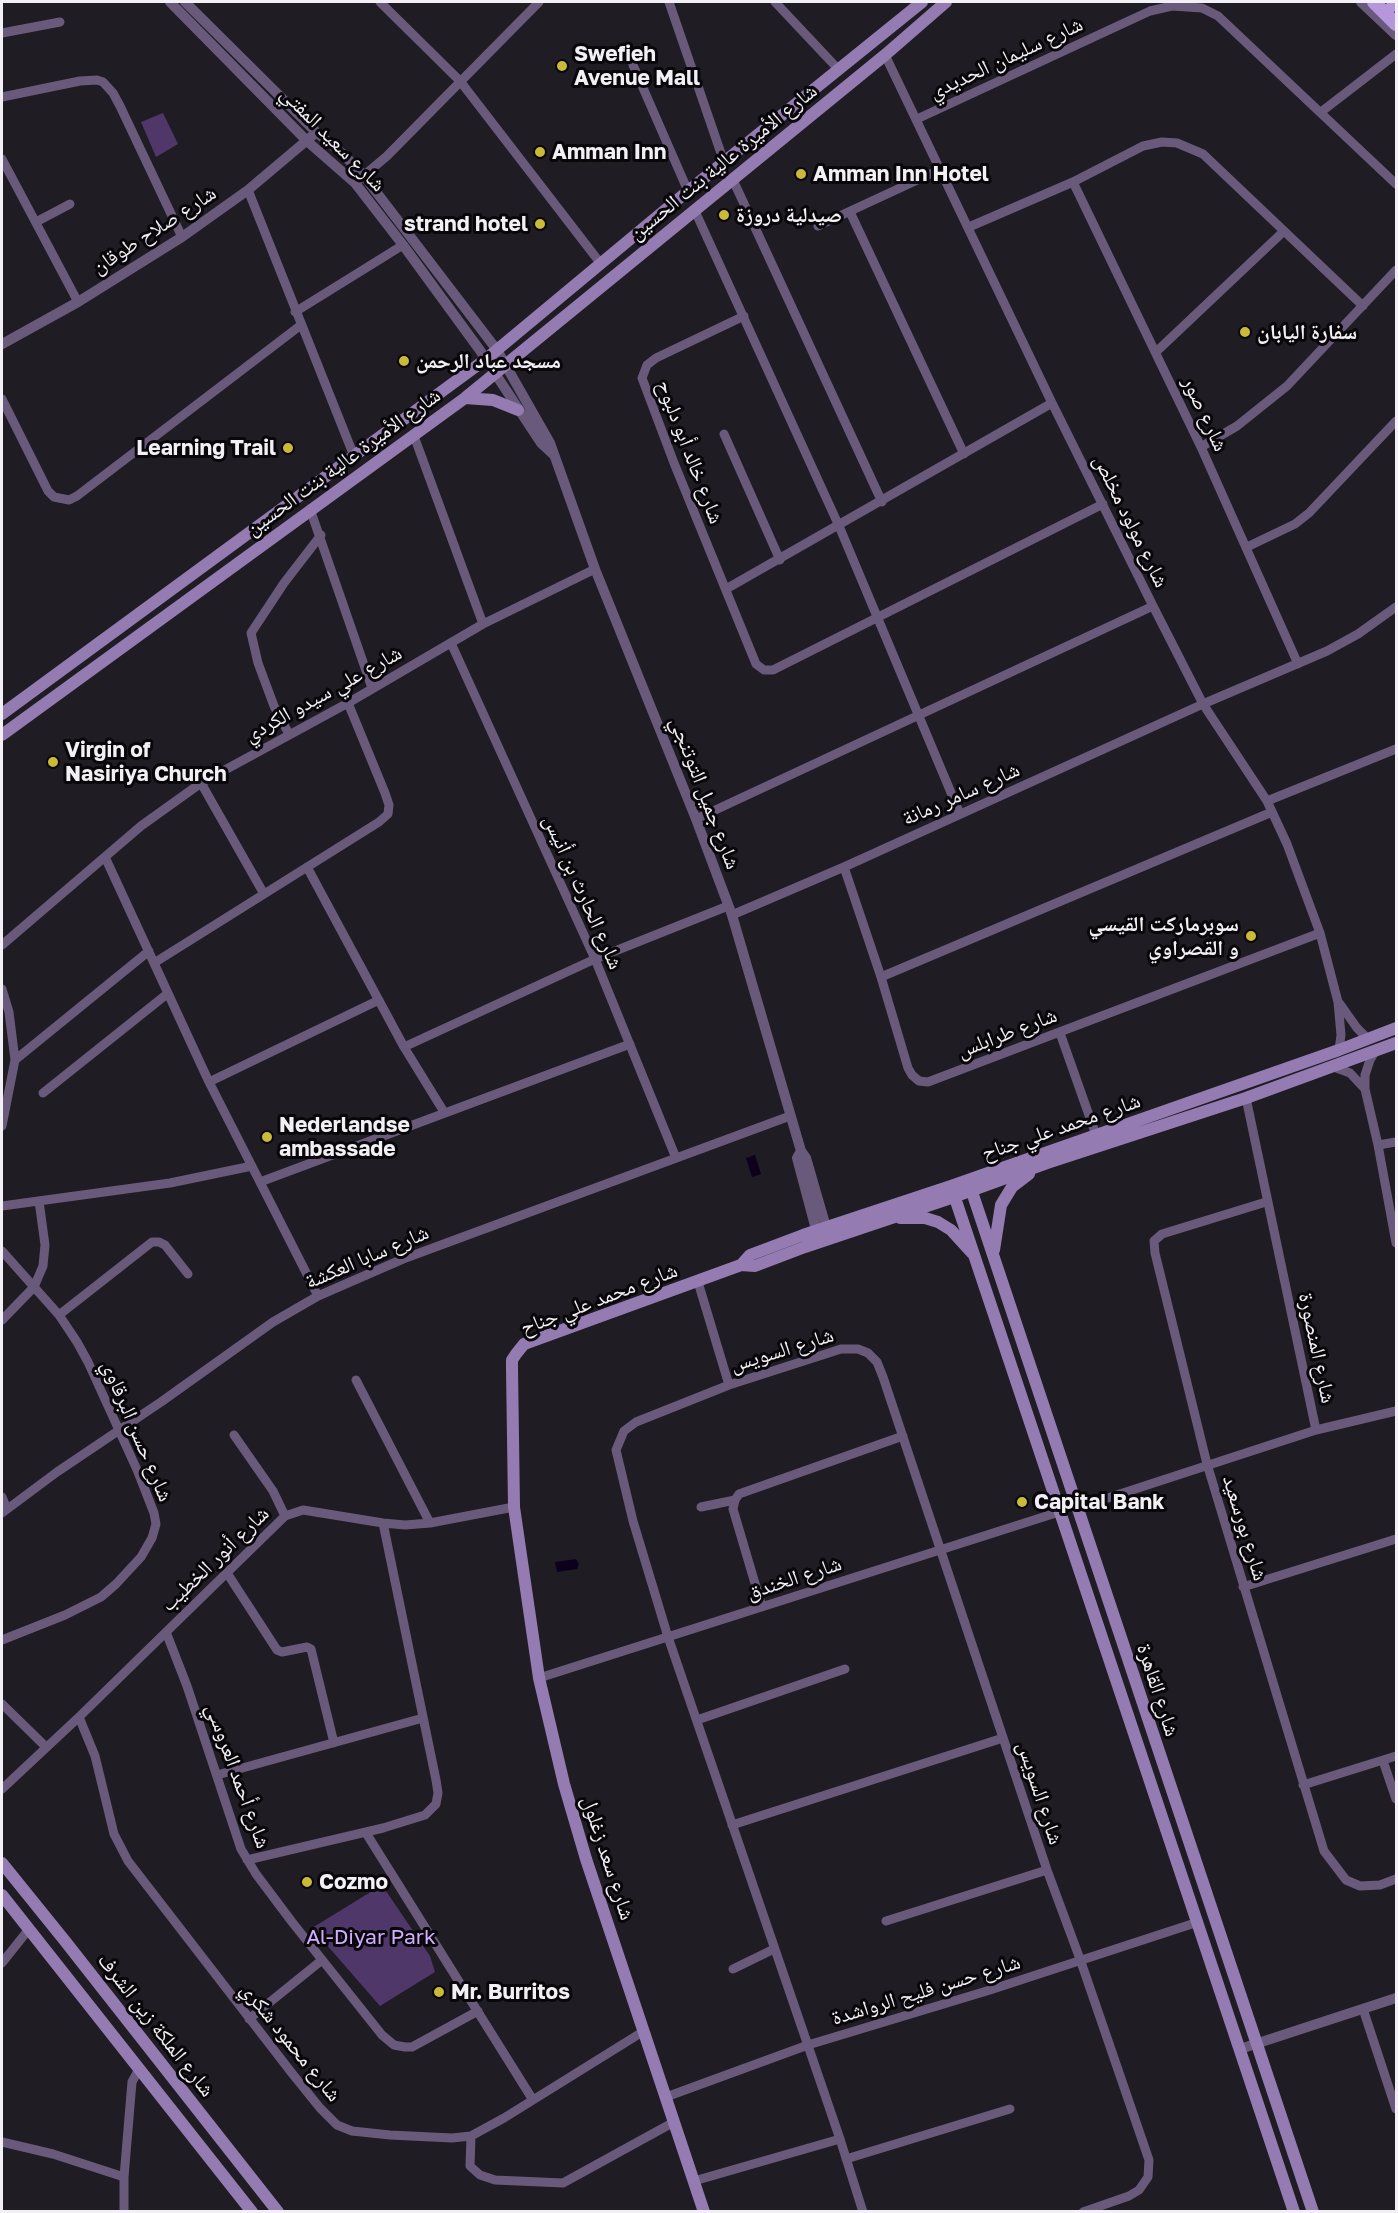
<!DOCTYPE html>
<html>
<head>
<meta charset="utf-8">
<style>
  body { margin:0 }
  #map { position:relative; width:1398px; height:2213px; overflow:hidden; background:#1f1c24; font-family:"Golos Text",sans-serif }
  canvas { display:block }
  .frame { position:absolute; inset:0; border:3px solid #f2f0f5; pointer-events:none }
</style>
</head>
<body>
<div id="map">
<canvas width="1398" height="2213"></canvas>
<div class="frame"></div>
</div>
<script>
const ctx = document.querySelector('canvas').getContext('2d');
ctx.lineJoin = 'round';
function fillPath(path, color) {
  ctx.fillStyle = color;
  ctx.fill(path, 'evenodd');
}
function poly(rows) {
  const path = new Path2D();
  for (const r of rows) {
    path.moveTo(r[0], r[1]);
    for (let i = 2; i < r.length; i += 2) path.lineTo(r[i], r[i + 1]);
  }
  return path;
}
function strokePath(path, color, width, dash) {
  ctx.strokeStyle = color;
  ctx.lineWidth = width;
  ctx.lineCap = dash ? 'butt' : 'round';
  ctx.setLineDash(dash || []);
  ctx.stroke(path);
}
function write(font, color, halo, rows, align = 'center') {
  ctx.font = font + ' "Golos Text","Noto Naskh Arabic",sans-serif';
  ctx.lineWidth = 6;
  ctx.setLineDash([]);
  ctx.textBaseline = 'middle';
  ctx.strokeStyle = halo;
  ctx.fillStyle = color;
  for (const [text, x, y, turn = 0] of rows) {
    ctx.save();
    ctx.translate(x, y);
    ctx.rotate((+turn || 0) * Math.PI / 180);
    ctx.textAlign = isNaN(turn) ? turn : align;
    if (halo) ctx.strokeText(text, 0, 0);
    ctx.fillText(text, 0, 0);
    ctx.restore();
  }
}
fillPath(poly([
  [163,113,178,144,156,157,141,122],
  [382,1885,430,1956,435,1972,380,2006,312,1928]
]), '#4f376a');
fillPath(poly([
  [755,1155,761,1174,752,1177,746,1158],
  [576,1559,579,1564,577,1569,557,1572,555,1562]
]), '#0d001d');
strokePath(poly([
  [380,2,460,81,601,264],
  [669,2,724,162],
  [775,2,839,70],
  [2,33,60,22],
  [885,55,1052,403,1153,606,1203,704,1267,801,1287,844,1320,933,1338,1002,1341,1035,1339,1050],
  [633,65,688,191],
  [2,97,80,81,97,80,103,82,113,93,120,106,182,237],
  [1321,112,1396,54],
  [917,119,1150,11,1172,6,1202,8,1218,16,1396,184],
  [2,159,78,302],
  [733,180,882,502],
  [1073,182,1201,447,1298,664],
  [355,183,387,156,539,2],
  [248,190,354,456],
  [695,211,839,526,960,814],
  [850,212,964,454],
  [36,222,70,204],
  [818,226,941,169],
  [969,227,1073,182,1143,146,1162,142,1177,143,1203,154,1363,306],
  [295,312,403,245],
  [744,316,656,358,647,365,642,378,674,463,756,664,764,670,773,670,1103,504],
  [1156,352,1284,231],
  [2,399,48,491,54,497,69,500,77,496,301,325],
  [724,434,780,560],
  [414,436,483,624],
  [1201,447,1237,426,1287,386,1396,270],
  [310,509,372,688],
  [1247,547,1295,524,1309,513,1396,421],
  [726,589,1052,403],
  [451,643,595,959,676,1158],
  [289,734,274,706,258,663,251,633,284,583,321,535],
  [201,783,264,894],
  [1267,801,1396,749],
  [696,819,1153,606],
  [105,857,209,1082,318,1296],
  [307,867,404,1047,444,1112],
  [844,867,881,977,908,1068,912,1075,919,1081,928,1082,1320,933],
  [732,915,844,867,1203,704,1327,651,1358,634,1396,607],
  [2,945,141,826,201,783,348,703,483,624,595,569],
  [154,963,379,822,388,814,389,805,385,793,348,703],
  [881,977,1272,812],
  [2,989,9,1012,15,1060,2,1126],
  [1340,1004,1357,1028,1367,1038],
  [1060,1033,1096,1135],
  [404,1047,595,959,728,906],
  [1376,1050,1370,1060,1365,1075,1365,1089,1378,1145,1396,1243],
  [15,1060,149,951],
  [1331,1066,1350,1073,1365,1089],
  [209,1082,379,1000],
  [43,1093,167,994],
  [1378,1145,1396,1142],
  [260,1182,630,1044],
  [1266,1202,1162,1234,1154,1241,1155,1253,1207,1464,1324,1851,1346,1880,1360,1886,1380,1885,1396,1879],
  [2,1206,170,1183,252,1166],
  [2,1251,59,1315,77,1342,88,1362,138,1472,154,1513,156,1524,152,1538,141,1557,116,1584,101,1597,65,1615,2,1640],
  [698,1282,729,1385],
  [59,1315,152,1242,159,1242,165,1245,188,1274],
  [2,1320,34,1287,43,1266,45,1245,39,1201],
  [356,1380,430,1523],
  [1316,1430,1396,1411],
  [234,1435,273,1491,285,1516],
  [2,1497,7,1509],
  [701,1507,735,1500],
  [1077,1508,1316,1430,1246,1098],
  [2,1513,57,1472,161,1402,273,1322,318,1296,403,1259,790,1116],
  [227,1573,277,1650,282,1652,307,1647,311,1649,334,1743],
  [1243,1587,1396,1539],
  [762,1607,733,1509,735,1500,739,1494,903,1436],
  [166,1632,187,1686,241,1849,256,1874,292,1922,382,2035,394,2045,405,2047,412,2047,478,2011],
  [539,1678,1059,1512],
  [2,1704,46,1747],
  [79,1717,95,1756,114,1834,128,1861,291,2072,320,2108,337,2125,352,2131,390,2135,452,2138,471,2136,504,2118,644,2031],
  [697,1720,845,1669],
  [1383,1761,1396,1799],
  [217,1775,423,1718],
  [1303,1785,1396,1756],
  [2,1789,79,1717,285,1516,303,1510,383,1523,405,1525,430,1523,514,1507],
  [732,1825,1003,1738],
  [366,1833,533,2100],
  [247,1860,383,1828,425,1815,436,1804,438,1793,436,1780,383,1523],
  [886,1921,1047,1870],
  [2,1963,29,1929],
  [733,1969,774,1949],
  [1363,2009,1396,2109],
  [249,2019,322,1960],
  [666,2097,808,2045,990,1990,1198,1922],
  [471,2136,470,2166,480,2175,495,2180,563,2183,674,2122],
  [2,2142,53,2154,124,2177],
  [846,2159,1010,2109],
  [694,2181,840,2139],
  [124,2212,124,2177,132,2082,139,2069],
  [863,2212,840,2139,668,1637,633,1521,616,1450,624,1431,636,1422,729,1385,841,1349,858,1349,868,1353,877,1362,883,1377,1047,1870,1080,1959,1149,2160,1148,2177,1139,2190,1129,2196,1083,2212]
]), '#695a7b', 9);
strokePath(poly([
  [170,2,307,141,355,183,403,245,479,349,541,443,554,455],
  [185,2,316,132,344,155,364,176,497,350,550,443,595,569,696,819,732,915,801,1151,806,1158,828,1234],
  [1361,2,1396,35],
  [2,344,78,302,182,237,248,190,312,136],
  [801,1151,797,1158,818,1237],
  [1240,2049,1396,1998]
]), '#695a7b', 10);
strokePath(poly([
  [465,398,493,400,518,410],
  [2,714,486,359,688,191,922,2],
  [2,735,465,398,885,55,946,2],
  [968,1180,1313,2212],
  [951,1186,1294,2212],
  [900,1218,925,1218,938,1222,951,1230,972,1253],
  [994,1250,1001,1205,1012,1187,1029,1174],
  [741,1265,755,1266,805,1247,945,1200,1047,1163,1246,1098,1396,1043],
  [2,1863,65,1941,278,2212],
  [2,1895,252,2212],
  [704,2212,586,1859,564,1784,539,1678,514,1507,512,1368,512,1360,516,1354,524,1344,741,1265,750,1255,803,1235,951,1186,1339,1050,1396,1028]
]), '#947cb2', 12);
strokePath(poly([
  [1374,2,1396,24],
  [1393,2,1396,5]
]), '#b697dc', 14);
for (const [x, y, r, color] of [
  [562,66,6,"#cbba39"],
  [540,152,6,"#cbba39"],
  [801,174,6,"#cbba39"],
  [724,215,6,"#cbba39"],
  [540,224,6,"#cbba39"],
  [1245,332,6,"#cbba39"],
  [404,361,6,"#cbba39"],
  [288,448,6,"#cbba39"],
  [53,762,6,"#cbba39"],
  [1251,936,6,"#cbba39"],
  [267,1137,6,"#cbba39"],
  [1022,1502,6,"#cbba39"],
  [307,1882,6,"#cbba39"],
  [439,1992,6,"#cbba39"]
]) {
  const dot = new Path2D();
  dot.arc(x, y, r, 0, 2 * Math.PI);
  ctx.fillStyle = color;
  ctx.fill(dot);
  strokePath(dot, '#09070a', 2);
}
write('bold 21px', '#f2f0f5', '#09070a', [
  ["Swefieh",574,54],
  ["Avenue Mall",574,78],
  ["Amman Inn",552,152],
  ["Amman Inn Hotel",813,174],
  ["صيدلية دروزة",736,215],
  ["strand hotel",528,224,"right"],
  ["سفارة اليابان",1257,332],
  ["مسجد عباد الرحمن",416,361],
  ["Learning Trail",276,448,"right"],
  ["Virgin of",65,750],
  ["Nasiriya Church",65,774],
  ["سوبرماركت القيسي",1239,924,"right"],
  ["و القصراوي",1239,948,"right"],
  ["Nederlandse",279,1125],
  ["ambassade",279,1149],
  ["Capital Bank",1034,1502],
  ["Cozmo",319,1882],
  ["Mr. Burritos",451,1992]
], 'left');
write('21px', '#f2f0f5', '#09070a', [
  ["شارع سليمان الحديدي",1006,58,-25],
  ["شارع سعيد المفتي",333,139,45],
  ["شارع الأميرة عالية بنت الحسين",723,162,-39],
  ["شارع صلاح طوقان",154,230,-33],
  ["شارع صور",1205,414,65],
  ["شارع خالد أبو دلبوح",690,452,69],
  ["شارع الأميرة عالية بنت الحسين",343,462,-36],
  ["شارع مولود مخلص",1131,521,64],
  ["شارع علي سيدو الكردي",323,694,-29],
  ["شارع جميل التوتنجي",705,793,69],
  ["شارع سامر رمانة",961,794,-24],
  ["شارع الحارث بن أنيس",583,892,66],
  ["شارع طرابلس",1007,1033,-21],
  ["شارع محمد علي جناح",1061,1127,-19],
  ["شارع سابا العكشة",367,1257,-23],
  ["شارع محمد علي جناح",599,1299,-21],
  ["شارع المنصورة",1317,1348,78],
  ["شارع السويس",782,1350,-17],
  ["شارع حسن البرقاوي",137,1431,67],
  ["شارع بورسعيد",1245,1528,73],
  ["شارع أنور الخطيب",215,1559,-44],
  ["شارع الخندق",794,1578,-18],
  ["شارع القاهرة",1158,1690,72],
  ["شارع أحمد العروسي",238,1776,70],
  ["شارع السويس",1040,1793,72],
  ["شارع سعد زغلول",608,1858,72],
  ["شارع حسن فليح الرواشدة",926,1990,-17],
  ["شارع الملكة زين الشرف",156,2025,52],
  ["شارع محمود شكري",291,2042,51]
]);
write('21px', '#d2acff', '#09070a', [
  ["Al-Diyar Park",371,1937]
]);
</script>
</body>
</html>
